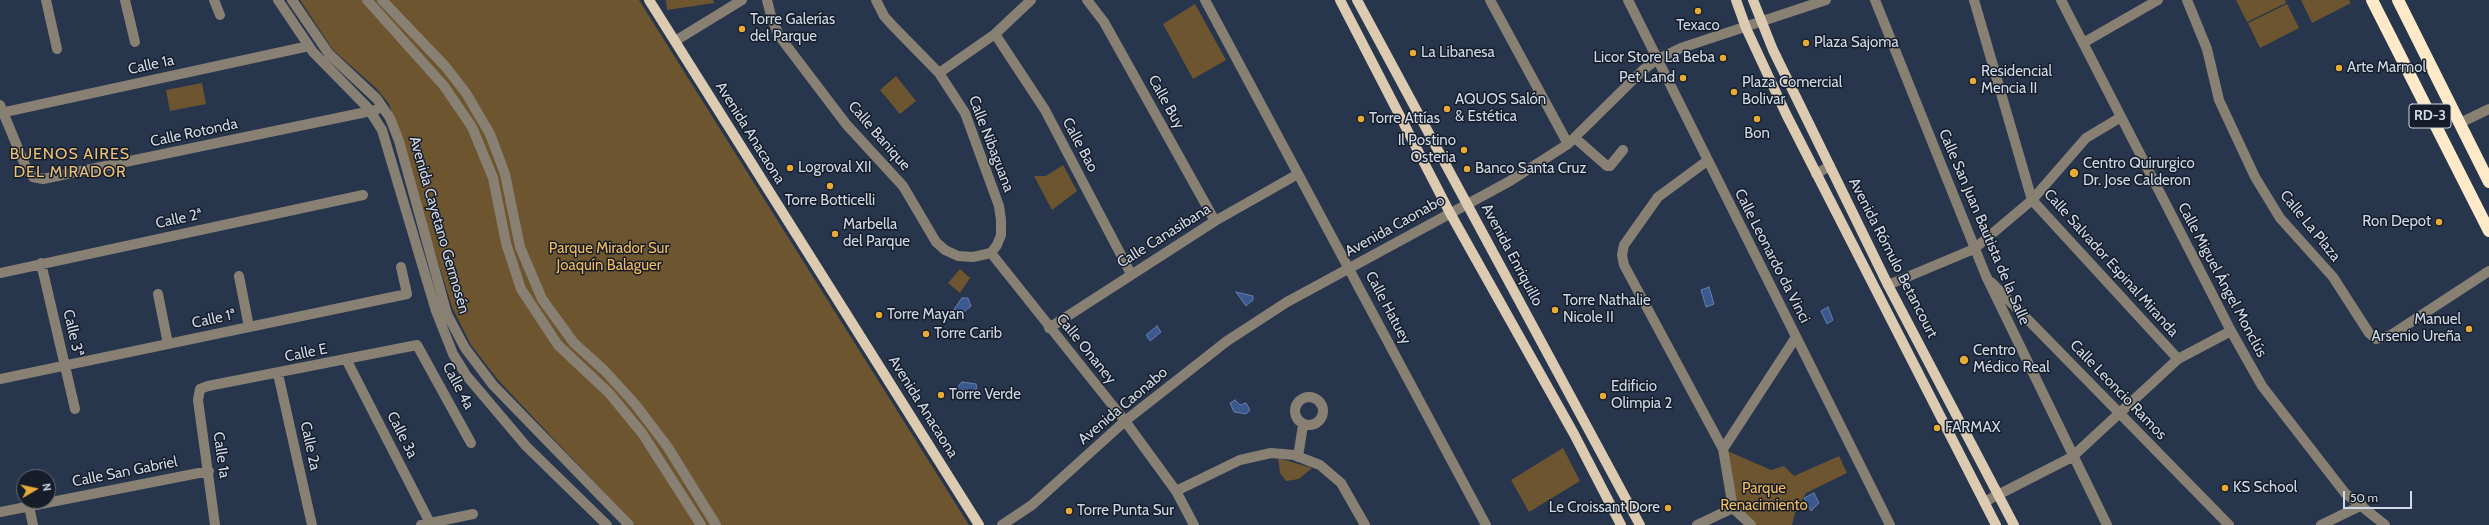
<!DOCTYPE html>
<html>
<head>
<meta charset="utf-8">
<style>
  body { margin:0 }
  #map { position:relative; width:2489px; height:525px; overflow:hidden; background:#27354d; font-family:Cabin,sans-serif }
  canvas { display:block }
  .north { position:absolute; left:16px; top:469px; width:40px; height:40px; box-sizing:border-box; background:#161d28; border:1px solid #606875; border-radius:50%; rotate:81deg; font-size:11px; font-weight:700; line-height:16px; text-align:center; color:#cfd9e8 }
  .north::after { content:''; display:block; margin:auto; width:14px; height:18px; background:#e9ab38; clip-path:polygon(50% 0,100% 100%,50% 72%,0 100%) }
  .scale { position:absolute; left:2343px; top:491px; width:69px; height:18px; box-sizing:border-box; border:2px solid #cfd9e8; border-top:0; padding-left:5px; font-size:12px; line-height:14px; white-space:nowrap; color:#cfd9e8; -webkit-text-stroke:3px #161d28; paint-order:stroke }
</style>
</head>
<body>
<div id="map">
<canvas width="2489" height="525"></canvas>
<div class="north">N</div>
<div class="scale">50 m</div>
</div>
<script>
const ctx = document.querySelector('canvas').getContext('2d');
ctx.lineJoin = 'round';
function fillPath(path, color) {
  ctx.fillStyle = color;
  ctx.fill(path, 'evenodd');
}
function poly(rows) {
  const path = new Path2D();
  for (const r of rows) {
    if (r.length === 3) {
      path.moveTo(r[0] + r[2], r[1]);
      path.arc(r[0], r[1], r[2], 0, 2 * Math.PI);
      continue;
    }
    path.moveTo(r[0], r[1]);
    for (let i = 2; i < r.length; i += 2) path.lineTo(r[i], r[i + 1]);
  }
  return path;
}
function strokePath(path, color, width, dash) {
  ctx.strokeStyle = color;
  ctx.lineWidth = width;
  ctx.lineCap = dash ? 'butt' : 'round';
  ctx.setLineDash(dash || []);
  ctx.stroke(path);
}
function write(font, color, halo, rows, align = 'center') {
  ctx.font = font + ' Cabin,sans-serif';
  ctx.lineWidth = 3;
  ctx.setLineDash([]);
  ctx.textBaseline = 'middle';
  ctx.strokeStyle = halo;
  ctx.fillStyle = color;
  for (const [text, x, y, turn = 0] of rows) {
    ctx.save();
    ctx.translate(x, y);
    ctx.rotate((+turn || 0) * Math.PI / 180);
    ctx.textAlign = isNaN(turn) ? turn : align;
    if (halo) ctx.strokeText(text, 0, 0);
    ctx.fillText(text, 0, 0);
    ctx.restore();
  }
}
fillPath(poly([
  [300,0,639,0,969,525,635,525,498,380,471,345,452,307,389,104,376,88,333,50],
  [666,0,713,0,714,3,667,10],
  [2236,0,2285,0,2286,3,2247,22],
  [2301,0,2349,0,2351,3,2312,23],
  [1195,4,1226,60,1193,79,1163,24],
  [2287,4,2299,28,2260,48,2248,23],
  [896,76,916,101,900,114,880,90],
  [202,83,206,104,170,111,166,90],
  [1063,165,1077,191,1052,210,1034,176,1046,176],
  [960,269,970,278,960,293,948,283],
  [1563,448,1580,481,1529,512,1511,480],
  [1723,449,1771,470,1784,466,1794,476,1839,456,1847,473,1806,493,1795,513,1792,525,1753,525,1733,508],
  [1278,458,1312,468,1299,479,1286,481,1280,473]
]), '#6d552f');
const water = poly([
  [1709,287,1714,304,1706,307,1701,290,1709,287],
  [1236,292,1253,296,1253,300,1246,306,1236,292],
  [962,298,968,298,971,306,955,319,950,315,962,298],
  [1828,307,1833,320,1827,324,1821,311,1828,307],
  [1157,326,1161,332,1150,341,1146,335,1157,326],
  [962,382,976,384,977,388,975,391,966,390,960,396,956,389,962,382],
  [1235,400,1240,405,1246,403,1250,410,1246,414,1234,412,1230,403,1235,400],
  [1814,493,1819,503,1811,511,1804,498,1814,493]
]);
fillPath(water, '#3a598e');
strokePath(water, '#677fa9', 1);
strokePath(poly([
  [46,0,57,49],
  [125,0,135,42],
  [214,0,220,15],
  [278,0,313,52,368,108,382,130,436,311,453,354,466,375,526,446,607,525],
  [292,0,329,54,377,99,390,118,399,141,447,314,465,348,493,385,629,525],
  [367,0,444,86,472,127,493,178,506,243,521,289,558,345,609,393,642,433,701,525],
  [382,0,445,66,466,93,490,134,505,174,520,247,542,299,574,343,605,371,635,404,667,446,716,525],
  [767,0,772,20,780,37,846,124,903,186,936,242,945,250,958,256,973,257,991,253],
  [876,0,884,16,893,26,939,73,965,113,999,206,1001,220,1001,235,997,245,991,253],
  [1087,0,1104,22,1215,221],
  [1205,0,1486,525],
  [1490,0,1568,144],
  [1628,0,1890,525],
  [1875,0,1986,276,2107,525],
  [1974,0,2032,200,2178,359],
  [2061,0,2231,331,2262,386,2345,493,2385,525],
  [2187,0,2207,49,2219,100,2255,177,2280,218,2333,277,2369,333,2376,339,2391,335,2489,271],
  [995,34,1045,110,1131,274],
  [675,41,742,0],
  [2083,43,2158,0],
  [939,73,995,34,1031,0],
  [0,105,27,170,33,177,43,179,376,110],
  [0,113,309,46],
  [2460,123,2489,109],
  [1575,138,1607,166,1610,166,1623,150],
  [1707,161,1658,197,1624,245,1622,255,1624,265,1723,449,1733,508,1751,525],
  [1816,174,1830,166],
  [991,253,1125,421,1176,491,1194,525],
  [41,263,75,409],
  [0,273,363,195],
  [239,276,249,327],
  [1991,282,2229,525],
  [1888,285,1974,249,2032,200,2086,138,2121,117],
  [158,294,168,344],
  [1049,328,1215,221,1298,174],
  [347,361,430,523],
  [278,374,312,525],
  [0,379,407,294,401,267],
  [1309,411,14],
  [1723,449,1796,337],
  [1298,457,1303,425],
  [1176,491,1240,460,1271,453,1294,455,1320,465,1341,483,1365,525],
  [1984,502,2072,457,2178,359,2231,331],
  [29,506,33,525],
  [0,512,209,471],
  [215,525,198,400,200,389,208,386,417,345,471,443],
  [421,525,473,514],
  [1002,525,1032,505,1125,421,1227,341,1287,302,1510,181,1568,144,1643,70,1656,60,1681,48,1826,0],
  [1697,525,1733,508],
  [2321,525,2362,505]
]), '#898074', 10);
strokePath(poly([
  [649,0,979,525],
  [1340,0,1450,213,1574,434,1621,525],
  [1357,0,1640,525],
  [1736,0,1746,28,1786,114,1996,525],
  [1753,0,1773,50,1888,285,2014,525]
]), '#ddcbb1', 10);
strokePath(poly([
  [2372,0,2489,231],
  [2398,0,2489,182]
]), '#fee9c9', 12);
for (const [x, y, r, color] of [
  [1698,11,4,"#e9ab38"],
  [742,29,4,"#e9ab38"],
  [1806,43,4,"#e9ab38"],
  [1413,53,4,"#e9ab38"],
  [1723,58,4,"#e9ab38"],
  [2339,68,4,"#e9ab38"],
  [1683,78,4,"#e9ab38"],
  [1973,81,4,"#e9ab38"],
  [1734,92,4,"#e9ab38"],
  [1447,109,4,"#e9ab38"],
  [1361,119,4,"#e9ab38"],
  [1757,119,4,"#e9ab38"],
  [1464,150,4,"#e9ab38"],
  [790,168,4,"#e9ab38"],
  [1467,169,4,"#e9ab38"],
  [2074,173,5,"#e9ab38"],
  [830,186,4,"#e9ab38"],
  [2439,222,4,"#e9ab38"],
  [835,234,4,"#e9ab38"],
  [1555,310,4,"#e9ab38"],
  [879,315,4,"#e9ab38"],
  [2469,329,4,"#e9ab38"],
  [926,334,4,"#e9ab38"],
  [1964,360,5,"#e9ab38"],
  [941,395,4,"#e9ab38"],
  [1603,396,4,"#e9ab38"],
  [1937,428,4,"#e9ab38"],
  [2225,488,4,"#e9ab38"],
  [1668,508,4,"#e9ab38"],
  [1069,511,4,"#e9ab38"]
]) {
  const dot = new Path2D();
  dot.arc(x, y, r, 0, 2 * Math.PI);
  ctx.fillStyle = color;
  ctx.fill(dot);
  strokePath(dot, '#161d28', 1.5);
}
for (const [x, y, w] of [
  [2430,116,42]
]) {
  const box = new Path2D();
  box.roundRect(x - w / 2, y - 12, w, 24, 3);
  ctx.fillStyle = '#161d28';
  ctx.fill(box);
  strokePath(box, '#cfd9e8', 1);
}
write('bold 14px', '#cfd9e8', null, [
  ["RD-3",2430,116]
]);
write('15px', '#cfd9e8', '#161d28', [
  ["Torre Galerías",750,20],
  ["del Parque",750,37],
  ["Texaco",1698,26,"center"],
  ["Plaza Sajoma",1814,43],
  ["La Libanesa",1421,53],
  ["Licor Store La Beba",1715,58,"right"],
  ["Arte Marmol",2347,68],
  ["Residencial",1981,72],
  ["Mencia II",1981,89],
  ["Pet Land",1675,78,"right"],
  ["Plaza Comercial",1742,83],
  ["Bolivar",1742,100],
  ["AQUOS Salón",1455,100],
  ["& Estética",1455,117],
  ["Torre Attías",1369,119],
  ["Bon",1757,134,"center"],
  ["Il Postino",1456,141,"right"],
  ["Osteria",1456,158,"right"],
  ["Centro Quirurgico",2083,164],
  ["Dr. Jose Calderon",2083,181],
  ["Logroval XII",798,168],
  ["Banco Santa Cruz",1475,169],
  ["Torre Botticelli",830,201,"center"],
  ["Ron Depot",2431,222,"right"],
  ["Marbella",843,225],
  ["del Parque",843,242],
  ["Torre Nathalie",1563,301],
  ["Nicole II",1563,318],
  ["Torre Mayan",887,315],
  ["Manuel",2461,320,"right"],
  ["Arsenio Ureña",2461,337,"right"],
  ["Torre Carib",934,334],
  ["Centro",1973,351],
  ["Médico Real",1973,368],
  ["Edificio",1611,387],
  ["Olimpia 2",1611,404],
  ["Torre Verde",949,395],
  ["FARMAX",1945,428],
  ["KS School",2233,488],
  ["Le Croissant Dore",1660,508,"right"],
  ["Torre Punta Sur",1077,511]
], 'left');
write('15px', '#cfd9e8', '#161d28', [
  ["Calle 1a",151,65,-12],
  ["Calle Buy",1166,102,61],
  ["Calle Rotonda",194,133,-12],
  ["Avenida Anacaona",750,133,58],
  ["Calle Banique",879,136,49],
  ["Calle Nibaguana",991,144,69],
  ["Calle Bao",1080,145,62],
  ["Calle 2ª",179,219,-12],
  ["Avenida Cayetano Germosén",439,225,74],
  ["Avenida Caonabo",1395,226,-29],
  ["Calle La Plaza",2310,226,51],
  ["Calle San Juan Bautista de la Salle",1984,227,67],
  ["Calle Canasibana",1164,236,-32],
  ["Avenida Enriquillo",1512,255,62],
  ["Calle Leonardo da Vinci",1772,256,63],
  ["Avenida Rómulo Betancourt",1893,258,63],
  ["Calle Salvador Espinal Miranda",2111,263,48],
  ["Calle Miguel Ángel Monclús",2222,280,62],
  ["Calle Hatuey",1388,308,62],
  ["Calle 1ª",214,319,-12],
  ["Calle 3ª",73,333,77],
  ["Calle Onaney",1086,349,51],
  ["Calle E",306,353,-11],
  ["Calle 4a",458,386,62],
  ["Calle Leoncio Ramos",2118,390,46],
  ["Avenida Caonabo",1123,406,-40],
  ["Avenida Anacaona",923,407,58],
  ["Calle 3a",402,435,63],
  ["Calle 2a",310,446,78],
  ["Calle 1a",221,455,82],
  ["Calle San Gabriel",125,472,-11]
]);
write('15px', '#f1bb61', '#161d28', [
  ["Parque Mirador Sur",609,249],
  ["Joaquín Balaguer",609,266],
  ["Parque",1764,489],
  ["Renacimiento",1764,506]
]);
ctx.letterSpacing = '1px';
write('16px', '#ecc17c', '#161d28', [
  ["BUENOS AIRES",70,154],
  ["DEL MIRADOR",70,172]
]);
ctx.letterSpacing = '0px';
</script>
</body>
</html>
